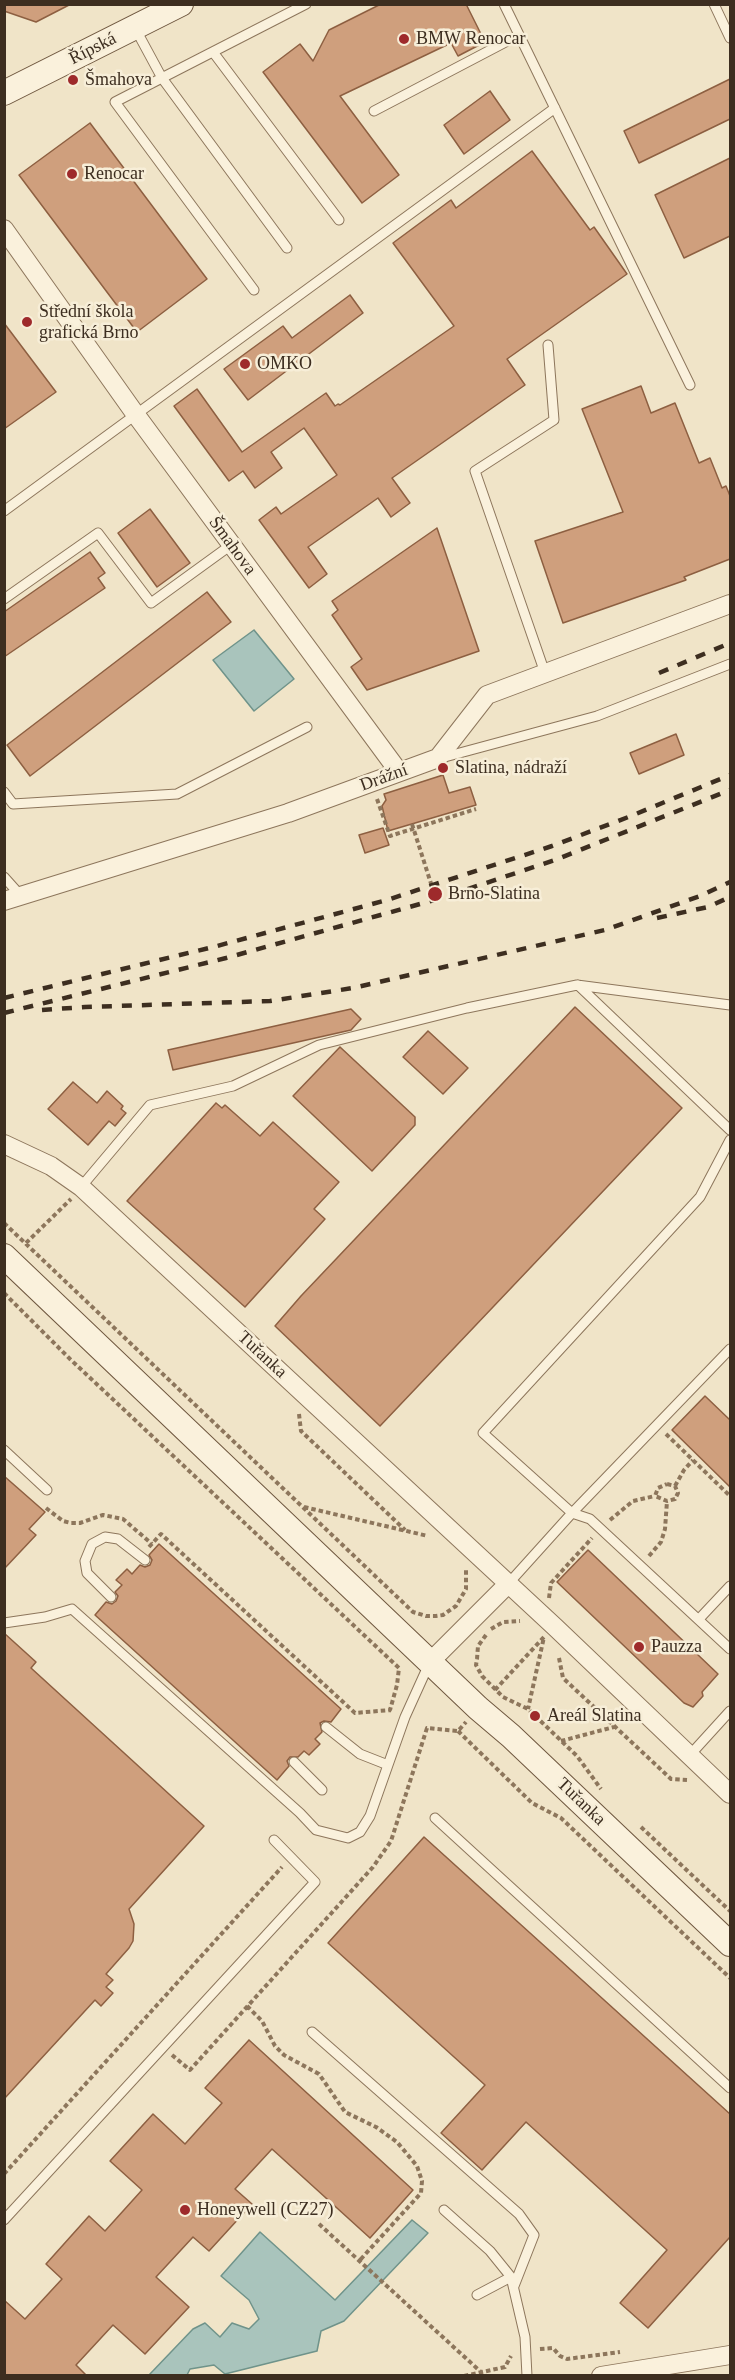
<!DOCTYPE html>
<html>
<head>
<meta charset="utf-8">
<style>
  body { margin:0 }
  #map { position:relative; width:735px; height:2380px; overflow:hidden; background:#f0e4c8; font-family:Georgia,serif }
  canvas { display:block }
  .frame { position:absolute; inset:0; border:6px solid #3d2e20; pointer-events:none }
</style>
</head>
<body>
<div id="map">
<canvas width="735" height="2380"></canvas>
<div class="frame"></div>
</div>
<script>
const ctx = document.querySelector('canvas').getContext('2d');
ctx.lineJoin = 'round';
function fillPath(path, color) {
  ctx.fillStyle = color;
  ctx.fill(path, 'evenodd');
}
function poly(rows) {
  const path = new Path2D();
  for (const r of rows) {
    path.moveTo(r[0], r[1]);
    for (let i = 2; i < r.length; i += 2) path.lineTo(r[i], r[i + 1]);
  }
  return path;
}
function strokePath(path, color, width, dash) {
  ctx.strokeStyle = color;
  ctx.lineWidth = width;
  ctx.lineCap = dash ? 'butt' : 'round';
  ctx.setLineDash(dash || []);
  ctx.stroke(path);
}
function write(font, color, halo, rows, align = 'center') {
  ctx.font = font + ' Georgia,serif';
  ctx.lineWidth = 5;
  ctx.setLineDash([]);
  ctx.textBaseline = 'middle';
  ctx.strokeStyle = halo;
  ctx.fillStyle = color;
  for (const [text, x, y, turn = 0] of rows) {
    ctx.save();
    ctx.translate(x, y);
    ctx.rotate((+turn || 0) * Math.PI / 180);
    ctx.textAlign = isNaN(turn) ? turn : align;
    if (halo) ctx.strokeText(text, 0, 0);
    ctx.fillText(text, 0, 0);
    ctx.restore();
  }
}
const water = poly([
  [254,630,294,679,254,711,213,660,254,630],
  [412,2220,428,2233,344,2321,321,2331,317,2351,225,2374,214,2365,190,2369,187,2375,149,2375,193,2329,205,2323,220,2337,232,2323,249,2329,259,2319,249,2300,221,2276,260,2232,335,2300,412,2220]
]);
fillPath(water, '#a9c4bc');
strokePath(water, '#6f938a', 1.5);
const building = poly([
  [4,4,71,4,36,22,4,11,4,4],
  [381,4,466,4,485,42,458,56,451,43,340,96,399,175,362,203,263,72,300,44,313,61,329,30,381,4],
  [730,79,730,119,639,163,624,131,730,79],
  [490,91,510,120,464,154,444,125,490,91],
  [90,123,207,279,137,332,19,175,90,123],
  [532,151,590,230,594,227,627,274,507,359,525,385,392,478,410,503,391,517,378,498,308,547,327,574,309,588,259,520,276,507,281,514,337,475,304,428,271,452,282,468,255,488,243,471,229,481,174,406,197,389,242,452,326,393,335,406,338,404,340,405,454,326,393,243,451,200,456,208,532,151],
  [730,158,730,236,684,258,655,195,730,158],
  [350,295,363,313,248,400,224,369,283,326,292,338,350,295],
  [4,323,56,392,4,429,4,323],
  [641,386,651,413,675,403,699,463,710,458,722,488,726,486,730,496,730,559,684,577,686,580,563,623,535,541,623,512,582,409,641,386],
  [150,509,190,563,157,587,118,533,150,509],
  [437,528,479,651,367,690,351,667,362,659,332,615,338,610,332,601,437,528],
  [90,552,105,573,98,578,105,588,4,657,4,612,90,552],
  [207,592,231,622,30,776,7,745,207,592],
  [676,734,684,755,639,774,630,753,676,734],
  [443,775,449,793,470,787,476,805,388,831,382,806,386,800,384,794,443,775],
  [383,828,389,845,365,853,359,835,383,828],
  [575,1007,682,1108,380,1426,275,1326,301,1296,575,1007],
  [351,1009,361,1019,351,1030,173,1070,168,1050,351,1009],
  [428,1031,468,1068,443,1094,403,1057,428,1031],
  [340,1047,415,1117,415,1125,372,1171,293,1096,340,1047],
  [73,1082,97,1103,107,1091,123,1106,121,1109,126,1113,115,1126,109,1121,88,1145,48,1109,73,1082],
  [216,1103,222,1108,225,1105,260,1136,273,1122,339,1182,314,1209,325,1219,245,1307,127,1201,216,1103],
  [705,1396,730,1420,730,1487,672,1430,705,1396],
  [4,1476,45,1512,29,1529,36,1535,4,1569,4,1476],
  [159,1544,341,1709,331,1722,324,1721,320,1723,322,1732,315,1739,320,1744,309,1755,304,1751,298,1757,290,1757,287,1761,289,1766,277,1780,95,1615,106,1602,112,1604,116,1601,118,1596,115,1592,122,1585,116,1580,127,1569,132,1574,140,1565,145,1567,150,1565,152,1560,149,1555,159,1544],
  [588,1550,718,1674,702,1692,703,1696,693,1707,684,1703,557,1582,588,1550],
  [4,1633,36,1662,31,1668,204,1826,129,1909,134,1924,133,1941,129,1948,106,1974,113,1980,106,1987,113,1993,101,2006,95,2000,4,2099,4,1633],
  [424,1837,730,2114,730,2237,648,2328,620,2303,667,2250,526,2122,482,2170,441,2133,485,2085,328,1943,424,1837],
  [249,2040,413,2190,370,2238,272,2149,235,2189,252,2204,209,2251,193,2237,156,2277,189,2307,145,2354,113,2325,76,2365,87,2376,4,2376,4,2300,25,2319,62,2279,46,2264,89,2216,105,2231,142,2190,110,2161,153,2114,185,2144,222,2103,205,2088,249,2040]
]);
fillPath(building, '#cf9f7d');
strokePath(building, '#8d5f41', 1.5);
const lane = poly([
  [504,4,690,385],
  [714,4,730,38],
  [135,28,162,78,287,248],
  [213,52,339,220],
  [374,111,519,35],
  [254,290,115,102,306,4],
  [4,511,555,108],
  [4,599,98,533,151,603,231,545],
  [545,673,475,471,554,420,548,345],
  [441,758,597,716,730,664],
  [4,792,13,804,177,794,307,727],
  [4,877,21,896],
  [578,985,730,1130],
  [730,1140,700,1197,483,1433,572,1513,590,1519,730,1649],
  [81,1187,150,1105,233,1086,319,1045,467,1008,577,985,730,1005],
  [4,1450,47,1490],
  [508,1584,572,1513,730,1349],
  [111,1597,87,1573,85,1561,92,1544,105,1537,118,1539,145,1560],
  [699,1619,730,1586],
  [4,1623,45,1617,72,1609,300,1813,316,1830,348,1838,360,1832,370,1816,388,1765],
  [326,1727,360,1754,388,1765,405,1717,429,1664],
  [690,1755,730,1711],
  [294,1762,322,1790],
  [435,1818,730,2088],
  [312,2032,519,2214,534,2235,514,2286],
  [444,2210,490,2251,511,2277,525,2337,527,2376],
  [4,2220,315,1882,274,1840],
  [477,2295,511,2277]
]);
const street = poly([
  [4,229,136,415,399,772],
  [4,901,288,813,438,758,487,695,730,604],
  [4,1144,51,1166,81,1187,555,1627,730,1794],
  [430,1662,508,1584],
  [601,2376,730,2355]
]);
const secondary = poly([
  [4,93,181,4],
  [4,1256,478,1708,511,1736,730,1944]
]);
strokePath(lane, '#8d765c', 11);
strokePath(street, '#8d765c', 20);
strokePath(secondary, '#6f573f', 26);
strokePath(poly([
  [377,799,390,836,476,809],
  [412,824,434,893],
  [4,1223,413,1612,426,1616,436,1616,443,1615,456,1606,466,1589,466,1570],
  [26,1243,71,1199],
  [4,1293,70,1359,399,1668,397,1685,390,1710,394,1712],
  [299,1414,301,1431,405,1530],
  [666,1434,730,1496],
  [667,1484,675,1486,678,1493,675,1499,667,1501,655,1496,658,1488,667,1484],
  [675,1486,684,1470,693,1460],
  [304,1507,428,1536],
  [46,1508,63,1521,71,1523,80,1523,103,1515,123,1519,152,1544],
  [610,1520,633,1501,655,1496],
  [149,1547,161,1534,355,1713,390,1710],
  [649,1556,661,1542,665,1529,667,1501],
  [549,1598,551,1583,592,1538],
  [491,1629,503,1622,520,1621],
  [486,1635,478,1646,477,1659,476,1665,482,1676,503,1697,528,1709,577,1756,601,1789],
  [559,1658,563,1678,671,1779,687,1780],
  [495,1690,544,1637,528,1709],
  [458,1731,532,1803,561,1818,730,1978],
  [561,1741,614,1727],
  [641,1827,730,1911],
  [247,2006,262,2021,275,2046,284,2055,319,2074,345,2112,376,2127,397,2142,417,2166,422,2181,421,2193,360,2260],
  [172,2055,190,2070,373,1867,391,1841,427,1728,458,1731,466,1722],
  [4,2174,282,1867],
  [319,2224,481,2372],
  [540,2349,553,2348,560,2356,567,2359,620,2352],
  [464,2376,505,2367,511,2356]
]), '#8d765c', 4, [4.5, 3]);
strokePath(lane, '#faf1dc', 9);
strokePath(street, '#faf1dc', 18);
strokePath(secondary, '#faf1dc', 24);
strokePath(poly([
  [659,673,730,643],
  [657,918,708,907,730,897],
  [4,998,217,946,387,900,552,846,631,816,730,775],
  [42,1010,85,1007,270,1001,353,988,605,930,700,896,730,882],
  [4,1013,226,958,438,899,555,860,730,790]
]), '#3d2e20', 4.5, [10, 10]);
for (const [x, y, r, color] of [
  [404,39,6,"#9e2a2b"],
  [73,80,6,"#9e2a2b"],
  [72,174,6,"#9e2a2b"],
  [27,322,6,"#9e2a2b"],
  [245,364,6,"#9e2a2b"],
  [443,768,6,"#9e2a2b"],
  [435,894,8,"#9e2a2b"],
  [639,1647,6,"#9e2a2b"],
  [535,1716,6,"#9e2a2b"],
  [185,2210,6,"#9e2a2b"]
]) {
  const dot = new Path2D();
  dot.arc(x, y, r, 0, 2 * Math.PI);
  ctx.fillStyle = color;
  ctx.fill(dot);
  strokePath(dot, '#f7eed8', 2);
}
write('18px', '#3d2e20', '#f7eed8', [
  ["BMW Renocar",416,39],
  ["Šmahova",85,80],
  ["Renocar",84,174],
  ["Střední škola",39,312],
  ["grafická Brno",39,333],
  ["OMKO",257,364],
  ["Slatina, nádraží",455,768],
  ["Brno-Slatina",448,894],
  ["Pauzza",651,1647],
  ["Areál Slatina",547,1716],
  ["Honeywell (CZ27)",197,2210]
], 'left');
write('18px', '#3d2e20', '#f7eed8', [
  ["Řípská",93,49,-27],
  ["Šmahova",232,546,54],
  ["Drážní",384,778,-20],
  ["Tuřanka",262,1355,43],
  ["Tuřanka",581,1802,44]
]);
</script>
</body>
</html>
